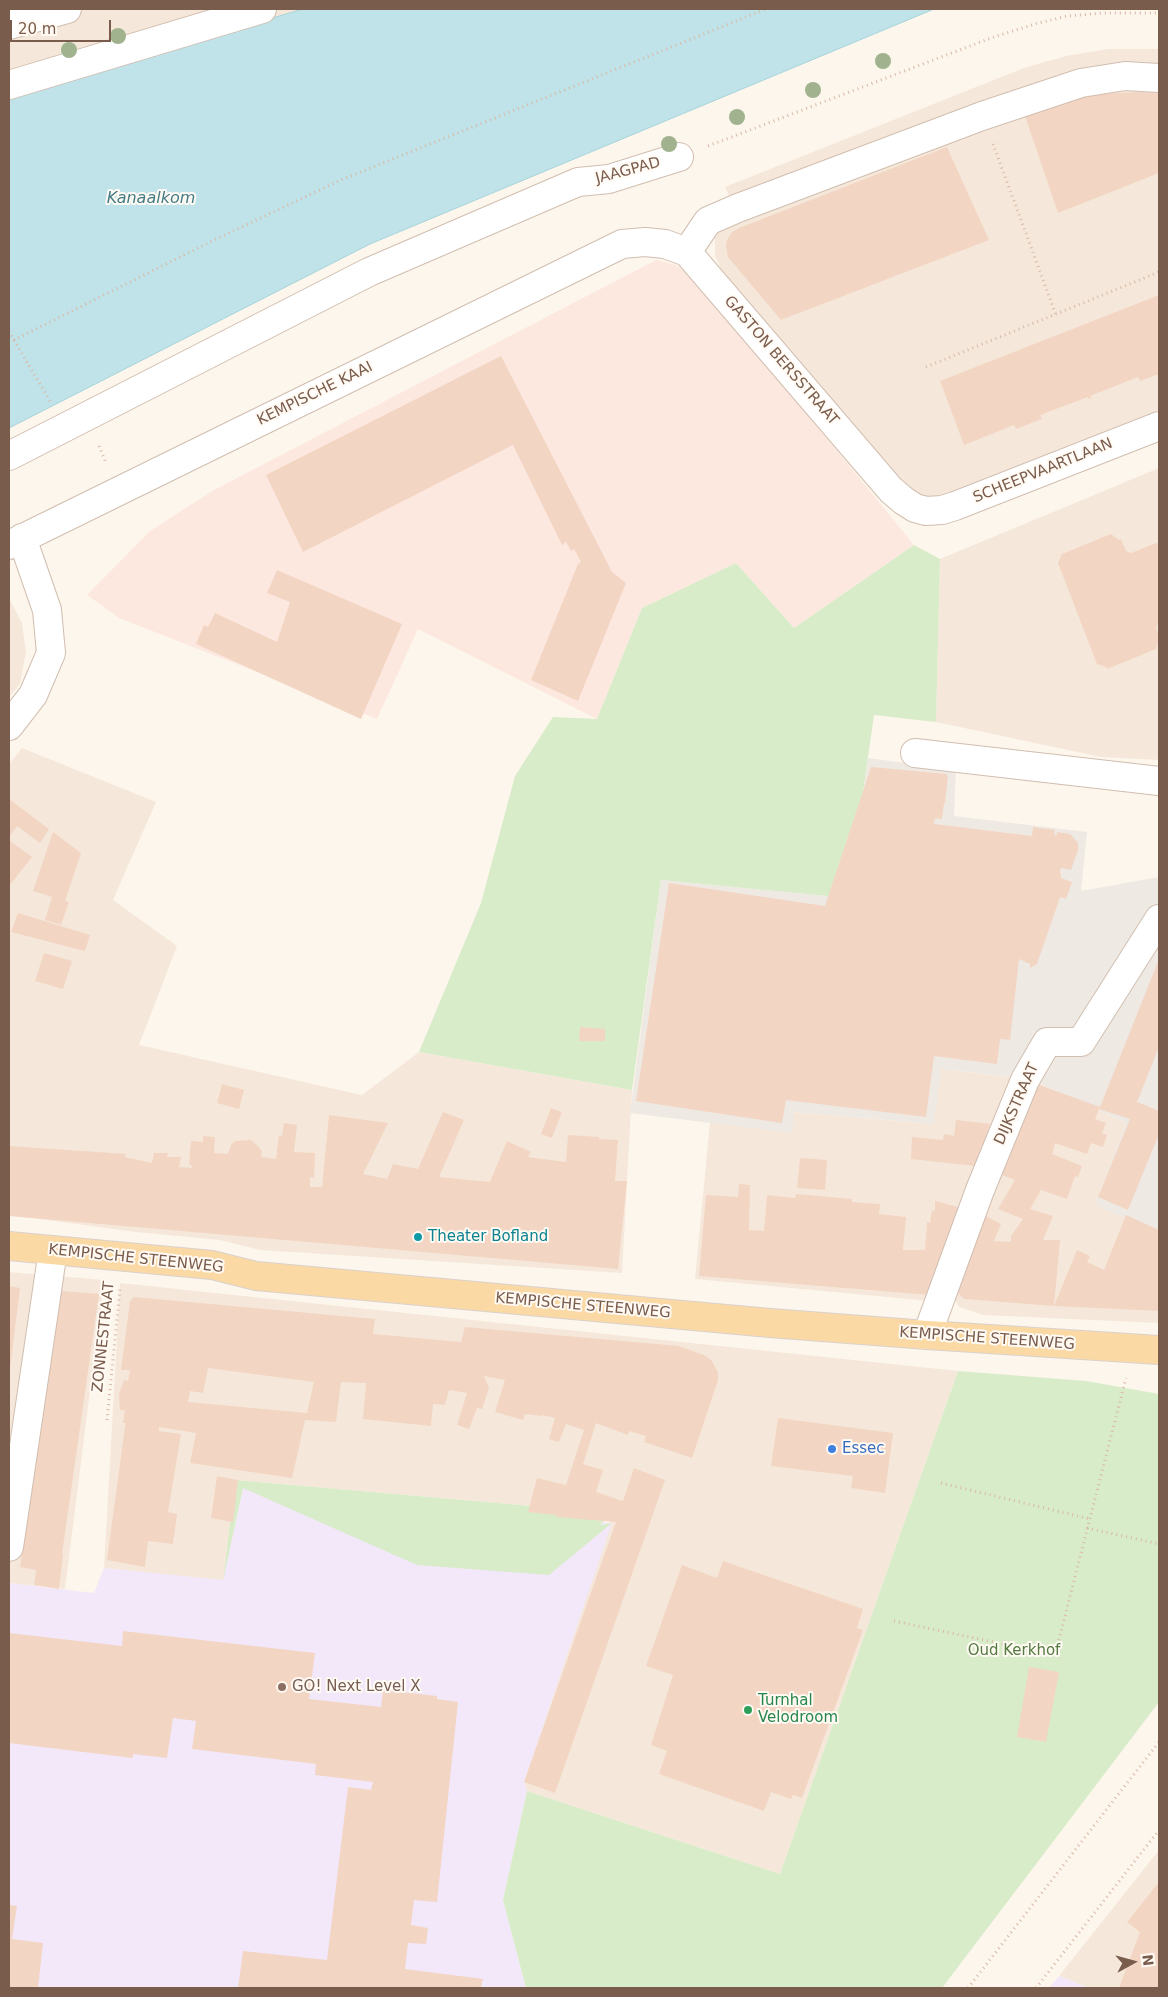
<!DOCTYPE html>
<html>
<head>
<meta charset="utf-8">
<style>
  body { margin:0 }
  #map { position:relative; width:1168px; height:1997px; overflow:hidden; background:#fdf6ec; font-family:"DejaVu Sans",sans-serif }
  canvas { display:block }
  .frame { position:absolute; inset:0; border:10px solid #7a5c4d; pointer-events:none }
  .north { position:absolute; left:1108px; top:1937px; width:50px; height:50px; -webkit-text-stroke:4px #fffaf3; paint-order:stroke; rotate:83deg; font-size:14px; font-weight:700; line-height:20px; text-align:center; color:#7a5c4d }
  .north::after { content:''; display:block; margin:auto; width:18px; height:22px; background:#7a5c4d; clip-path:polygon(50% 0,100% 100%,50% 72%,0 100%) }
  .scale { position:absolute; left:10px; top:20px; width:101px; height:22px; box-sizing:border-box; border:2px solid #7a5c4d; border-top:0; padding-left:6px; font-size:15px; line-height:18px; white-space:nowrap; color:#7a5c4d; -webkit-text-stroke:4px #fffaf3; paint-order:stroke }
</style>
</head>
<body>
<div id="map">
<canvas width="1168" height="1997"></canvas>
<div class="frame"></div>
<div class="north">N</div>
<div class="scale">20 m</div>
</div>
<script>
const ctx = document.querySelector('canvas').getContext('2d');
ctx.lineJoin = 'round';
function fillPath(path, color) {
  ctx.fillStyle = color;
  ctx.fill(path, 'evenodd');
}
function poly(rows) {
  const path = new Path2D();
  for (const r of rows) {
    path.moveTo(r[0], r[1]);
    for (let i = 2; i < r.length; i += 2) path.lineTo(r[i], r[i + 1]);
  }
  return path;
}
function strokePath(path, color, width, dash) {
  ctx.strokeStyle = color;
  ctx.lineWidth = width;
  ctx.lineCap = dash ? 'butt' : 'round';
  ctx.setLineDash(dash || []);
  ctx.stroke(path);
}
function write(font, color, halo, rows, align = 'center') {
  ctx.font = font + ' "DejaVu Sans",sans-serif';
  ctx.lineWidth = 4;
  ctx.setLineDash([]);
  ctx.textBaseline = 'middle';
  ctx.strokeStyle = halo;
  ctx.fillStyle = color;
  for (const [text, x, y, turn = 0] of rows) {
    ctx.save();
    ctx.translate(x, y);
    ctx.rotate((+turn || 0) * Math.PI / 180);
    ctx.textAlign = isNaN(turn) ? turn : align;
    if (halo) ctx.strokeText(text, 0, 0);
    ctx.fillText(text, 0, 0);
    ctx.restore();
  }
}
fillPath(poly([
  [9,9,303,9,9,96],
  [1108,49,1159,49,1159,410,945,494,930,497,919,495,904,485,721,269,715,256,715,237,718,231,738,215,725,187,1024,68,1066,56],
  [1159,468,1159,760,1101,757,936,722,940,559],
  [10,600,22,623,26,652,20,684,9,697,9,601],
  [22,748,156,802,113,900,177,946,139,1045,362,1095,419,1052,632,1090,622,1273,260,1250,220,1240,136,1232,9,1215,9,764],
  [941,1069,1010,1077,930,1301,695,1279,710,1122,792,1133,793,1112,933,1124],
  [1030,1079,1127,1123,1095,1205,1159,1231,1159,1323,984,1315,959,1307,953,1297],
  [9,1272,104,1280,65,1589,9,1583],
  [120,1283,958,1371,780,1874,527,1791,524,1782,612,1513,235,1480,223,1581,104,1568],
  [1159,1850,1159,1988,1089,1988,1059,1976]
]), '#f5e8da');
fillPath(poly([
  [656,260,676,265,699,282,914,545,794,628,736,563,642,608,597,719,418,629,377,719,119,618,87,595,150,531,214,490]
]), '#fde8e0');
fillPath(poly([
  [868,758,956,770,954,816,1087,832,1081,891,1159,877,1159,1231,1095,1205,1126,1123,1030,1079,941,1069,934,1124,794,1112,792,1133,630,1113,661,880,848,898]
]), '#efe9e4');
fillPath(poly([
  [243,1488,612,1523,524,1782,527,1791,503,1900,526,1988,9,1988,9,1583,94,1593,104,1568,223,1580],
  [1059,1976,1089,1988,1049,1988]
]), '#f3e8fa');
fillPath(poly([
  [914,545,940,559,936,722,874,715,848,898,661,880,632,1090,419,1052,481,903,515,776,553,717,597,719,642,608,736,563,794,628],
  [958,1371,1086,1381,1159,1394,1159,1702,942,1988,526,1988,503,1900,527,1791,780,1874],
  [235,1480,612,1513,600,1525,612,1523,549,1575,417,1565,243,1488,223,1581]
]), '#d8ecc9');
const water = poly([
  [303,9,934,9,370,244,9,428,9,96,303,9]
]);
fillPath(water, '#bfe3e8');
strokePath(water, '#a5d3da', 1);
fillPath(poly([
  [1139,92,1159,93,1159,173,1058,213,1025,116,1075,99,1100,94],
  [947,147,989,240,781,320,728,257,726,246,727,240,732,232,739,228],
  [1159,295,1159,374,1140,381,1138,377,1090,396,1092,398,1089,399,1088,397,1040,415,1042,419,1016,429,1014,425,964,445,940,381],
  [501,356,612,572,626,583,578,701,531,680,578,564,581,562,574,549,571,551,566,542,562,545,513,445,303,552,266,475],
  [1111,534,1119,540,1121,539,1126,551,1131,553,1159,542,1159,622,1156,627,1159,639,1156,649,1107,669,1106,667,1097,664,1058,563,1062,554],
  [277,570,402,624,361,719,196,644,204,625,208,627,215,613,277,642,290,602,267,593],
  [871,767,947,774,947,776,948,776,945,803,944,803,942,819,935,818,934,824,1032,836,1033,827,1055,830,1054,835,1057,835,1057,832,1070,834,1078,843,1078,850,1071,870,1062,868,1060,870,1061,878,1072,882,1066,899,1060,897,1059,900,1037,964,1030,968,1030,964,1019,959,1010,1040,1000,1039,997,1064,934,1056,926,1117,786,1100,782,1123,636,1101,669,883,825,906],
  [9,799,49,829,40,843,17,826,9,837],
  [53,832,81,853,65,901,69,902,61,925,45,920,52,897,33,891],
  [9,840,32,857,9,886],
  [18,913,90,935,85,951,11,932],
  [44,953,72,961,63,989,35,981],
  [1159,959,1159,1047,1137,1102,1159,1111,1159,1134,1128,1210,1098,1197,1130,1119,1099,1109,1095,1119,1106,1123,1102,1133,1107,1135,1103,1147,1091,1143,1087,1154,1055,1143,1052,1154,1082,1166,1078,1177,1075,1176,1067,1199,1041,1190,1030,1209,1053,1216,1043,1240,1060,1240,1054,1306,964,1299,957,1292,980,1213,1001,1224,994,1241,1011,1242,1011,1236,1023,1219,998,1209,1015,1180,997,1173,1031,1082,1100,1107],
  [580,1027,605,1029,605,1041,579,1041],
  [222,1084,244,1090,239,1109,217,1103],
  [551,1108,562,1112,552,1138,541,1134],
  [443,1112,464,1120,439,1177,490,1182,507,1141,531,1152,528,1157,566,1162,568,1135,599,1137,599,1139,618,1140,615,1181,627,1181,618,1269,9,1216,9,1146,126,1154,125,1157,152,1163,154,1153,168,1153,167,1157,181,1157,179,1167,193,1168,189,1163,191,1141,203,1142,203,1136,215,1137,214,1153,228,1154,231,1145,235,1141,251,1140,259,1147,262,1152,261,1157,276,1159,279,1135,282,1136,284,1123,297,1125,294,1152,315,1153,314,1178,310,1177,310,1187,322,1187,329,1115,388,1123,363,1174,387,1179,393,1164,418,1169],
  [956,1120,990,1124,976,1166,911,1159,912,1137,943,1140,944,1134,954,1136],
  [800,1158,827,1160,825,1190,797,1188],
  [739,1184,750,1185,749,1230,764,1231,767,1195,795,1198,796,1194,852,1199,852,1202,880,1204,879,1214,906,1217,903,1250,925,1250,927,1222,930,1223,932,1210,935,1211,935,1201,961,1208,930,1295,699,1276,706,1195,738,1197],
  [1126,1215,1159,1230,1159,1311,1054,1306,1077,1250,1090,1256,1087,1262,1104,1270],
  [9,1286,20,1288,10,1369,9,1369],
  [61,1291,99,1294,62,1554,63,1554,59,1589,34,1585,36,1570,20,1567],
  [134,1297,375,1319,373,1334,461,1342,465,1327,679,1346,704,1355,711,1360,718,1372,718,1380,692,1458,644,1442,646,1436,629,1431,628,1435,596,1423,583,1464,603,1470,596,1492,623,1501,634,1468,665,1480,555,1793,524,1782,616,1522,556,1517,556,1515,528,1512,537,1478,566,1485,584,1430,566,1424,559,1442,549,1439,555,1418,542,1415,541,1416,525,1414,523,1420,495,1412,505,1380,484,1376,489,1388,482,1409,477,1408,469,1429,457,1425,467,1393,449,1390,445,1405,433,1404,431,1426,363,1419,366,1383,341,1382,336,1422,305,1420,292,1478,190,1463,196,1433,159,1427,159,1431,181,1434,168,1512,177,1514,173,1544,148,1541,145,1567,107,1560,125,1426,126,1423,123,1423,125,1410,120,1410,119,1394,124,1380,128,1381,130,1370,121,1370,130,1301],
  [208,1368,314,1382,307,1413,188,1402,190,1391,203,1393],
  [778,1418,893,1433,885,1493,851,1488,853,1476,771,1466],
  [217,1476,238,1480,233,1522,211,1518],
  [723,1561,863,1609,857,1628,863,1630,802,1798,793,1795,791,1799,771,1792,764,1811,659,1774,667,1751,651,1745,673,1675,646,1666,682,1565,717,1578],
  [123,1631,315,1653,309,1699,381,1707,383,1690,437,1696,437,1699,458,1702,437,1902,414,1900,411,1925,428,1928,426,1944,408,1943,405,1969,483,1979,481,1988,238,1988,243,1951,327,1960,348,1787,371,1790,373,1782,315,1775,316,1764,192,1749,196,1721,173,1718,167,1758,133,1754,133,1758,9,1743,9,1633,122,1646],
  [1029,1667,1059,1672,1046,1742,1017,1737],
  [1159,1882,1159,1988,1119,1988,1140,1932,1127,1922],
  [9,1905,17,1906,12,1939,43,1943,38,1988,9,1988]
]), '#f3d5c3');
const minor = poly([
  [9,25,67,9],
  [9,85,262,9],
  [687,252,708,221,738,208,982,116,1081,83,1125,76,1159,78],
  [9,456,369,272,578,182,609,179,679,157],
  [9,545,622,244,645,242,665,244,687,252,891,490,904,501,915,508,926,511,942,510,955,506,1159,426],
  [9,726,33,695,51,653,47,610,22,538],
  [915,753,1159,781],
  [927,1335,980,1190,1025,1080,1047,1042,1081,1042,1159,919],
  [9,1547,53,1250]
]);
const major = poly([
  [9,1246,212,1265,256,1276,770,1323,927,1335,1159,1350]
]);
strokePath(minor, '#d1beb0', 30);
strokePath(major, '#dad1cd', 30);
strokePath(poly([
  [993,144,1056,315],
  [708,146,991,38,1035,24,1067,16,1103,13,1159,13],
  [9,331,14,340,212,241,343,179,766,9],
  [14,340,50,401],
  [926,367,1159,272],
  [99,446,106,463],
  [107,1420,120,1289],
  [941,1483,1090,1519],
  [1087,1528,1159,1544],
  [894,1621,1055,1655,1126,1378],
  [968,1988,1159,1742],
  [1036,1988,1159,1830]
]), '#d9b8a5', 3, [1, 4]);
strokePath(minor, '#fff', 28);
strokePath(major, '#fbd9a5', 28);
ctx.fillStyle = '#a0b28e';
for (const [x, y] of [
  [118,36],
  [69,50],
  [883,61],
  [813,90],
  [737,117],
  [669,144]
]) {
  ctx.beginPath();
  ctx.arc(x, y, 8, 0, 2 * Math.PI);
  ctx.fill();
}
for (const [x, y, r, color] of [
  [418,1237,5,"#0f9aa8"],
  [832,1449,5,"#3f7fe0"],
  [282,1687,5,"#8d6e63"],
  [748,1710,5,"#2e9e5b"]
]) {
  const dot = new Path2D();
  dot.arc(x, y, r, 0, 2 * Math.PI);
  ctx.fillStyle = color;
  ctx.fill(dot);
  strokePath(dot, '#fffaf3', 2);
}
write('15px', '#7a5c4d', '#fffaf3', [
  ["JAAGPAD",628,171,-15],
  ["GASTON BERSSTRAAT",781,361,49],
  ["KEMPISCHE KAAI",315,394,-26],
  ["SCHEEPVAARTLAAN",1043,471,-22],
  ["DIJKSTRAAT",1017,1104,-66],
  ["KEMPISCHE STEENWEG",136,1259,6],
  ["KEMPISCHE STEENWEG",583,1306,5],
  ["ZONNESTRAAT",104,1337,-84],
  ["KEMPISCHE STEENWEG",987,1339,4]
]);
write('15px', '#0d838f', '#fffaf3', [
  ["Theater Bofland",428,1237]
], 'left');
write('15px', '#366cbe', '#fffaf3', [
  ["Essec",842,1449]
], 'left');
write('15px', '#537a41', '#fffaf3', [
  ["Oud Kerkhof",1014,1651]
]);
write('15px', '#785e54', '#fffaf3', [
  ["GO! Next Level X",292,1687]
], 'left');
write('15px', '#27864d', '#fffaf3', [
  ["Turnhal",758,1701],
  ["Velodroom",758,1718]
], 'left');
write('italic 16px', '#437c86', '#fffaf3', [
  ["Kanaalkom",151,199]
]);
</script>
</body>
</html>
